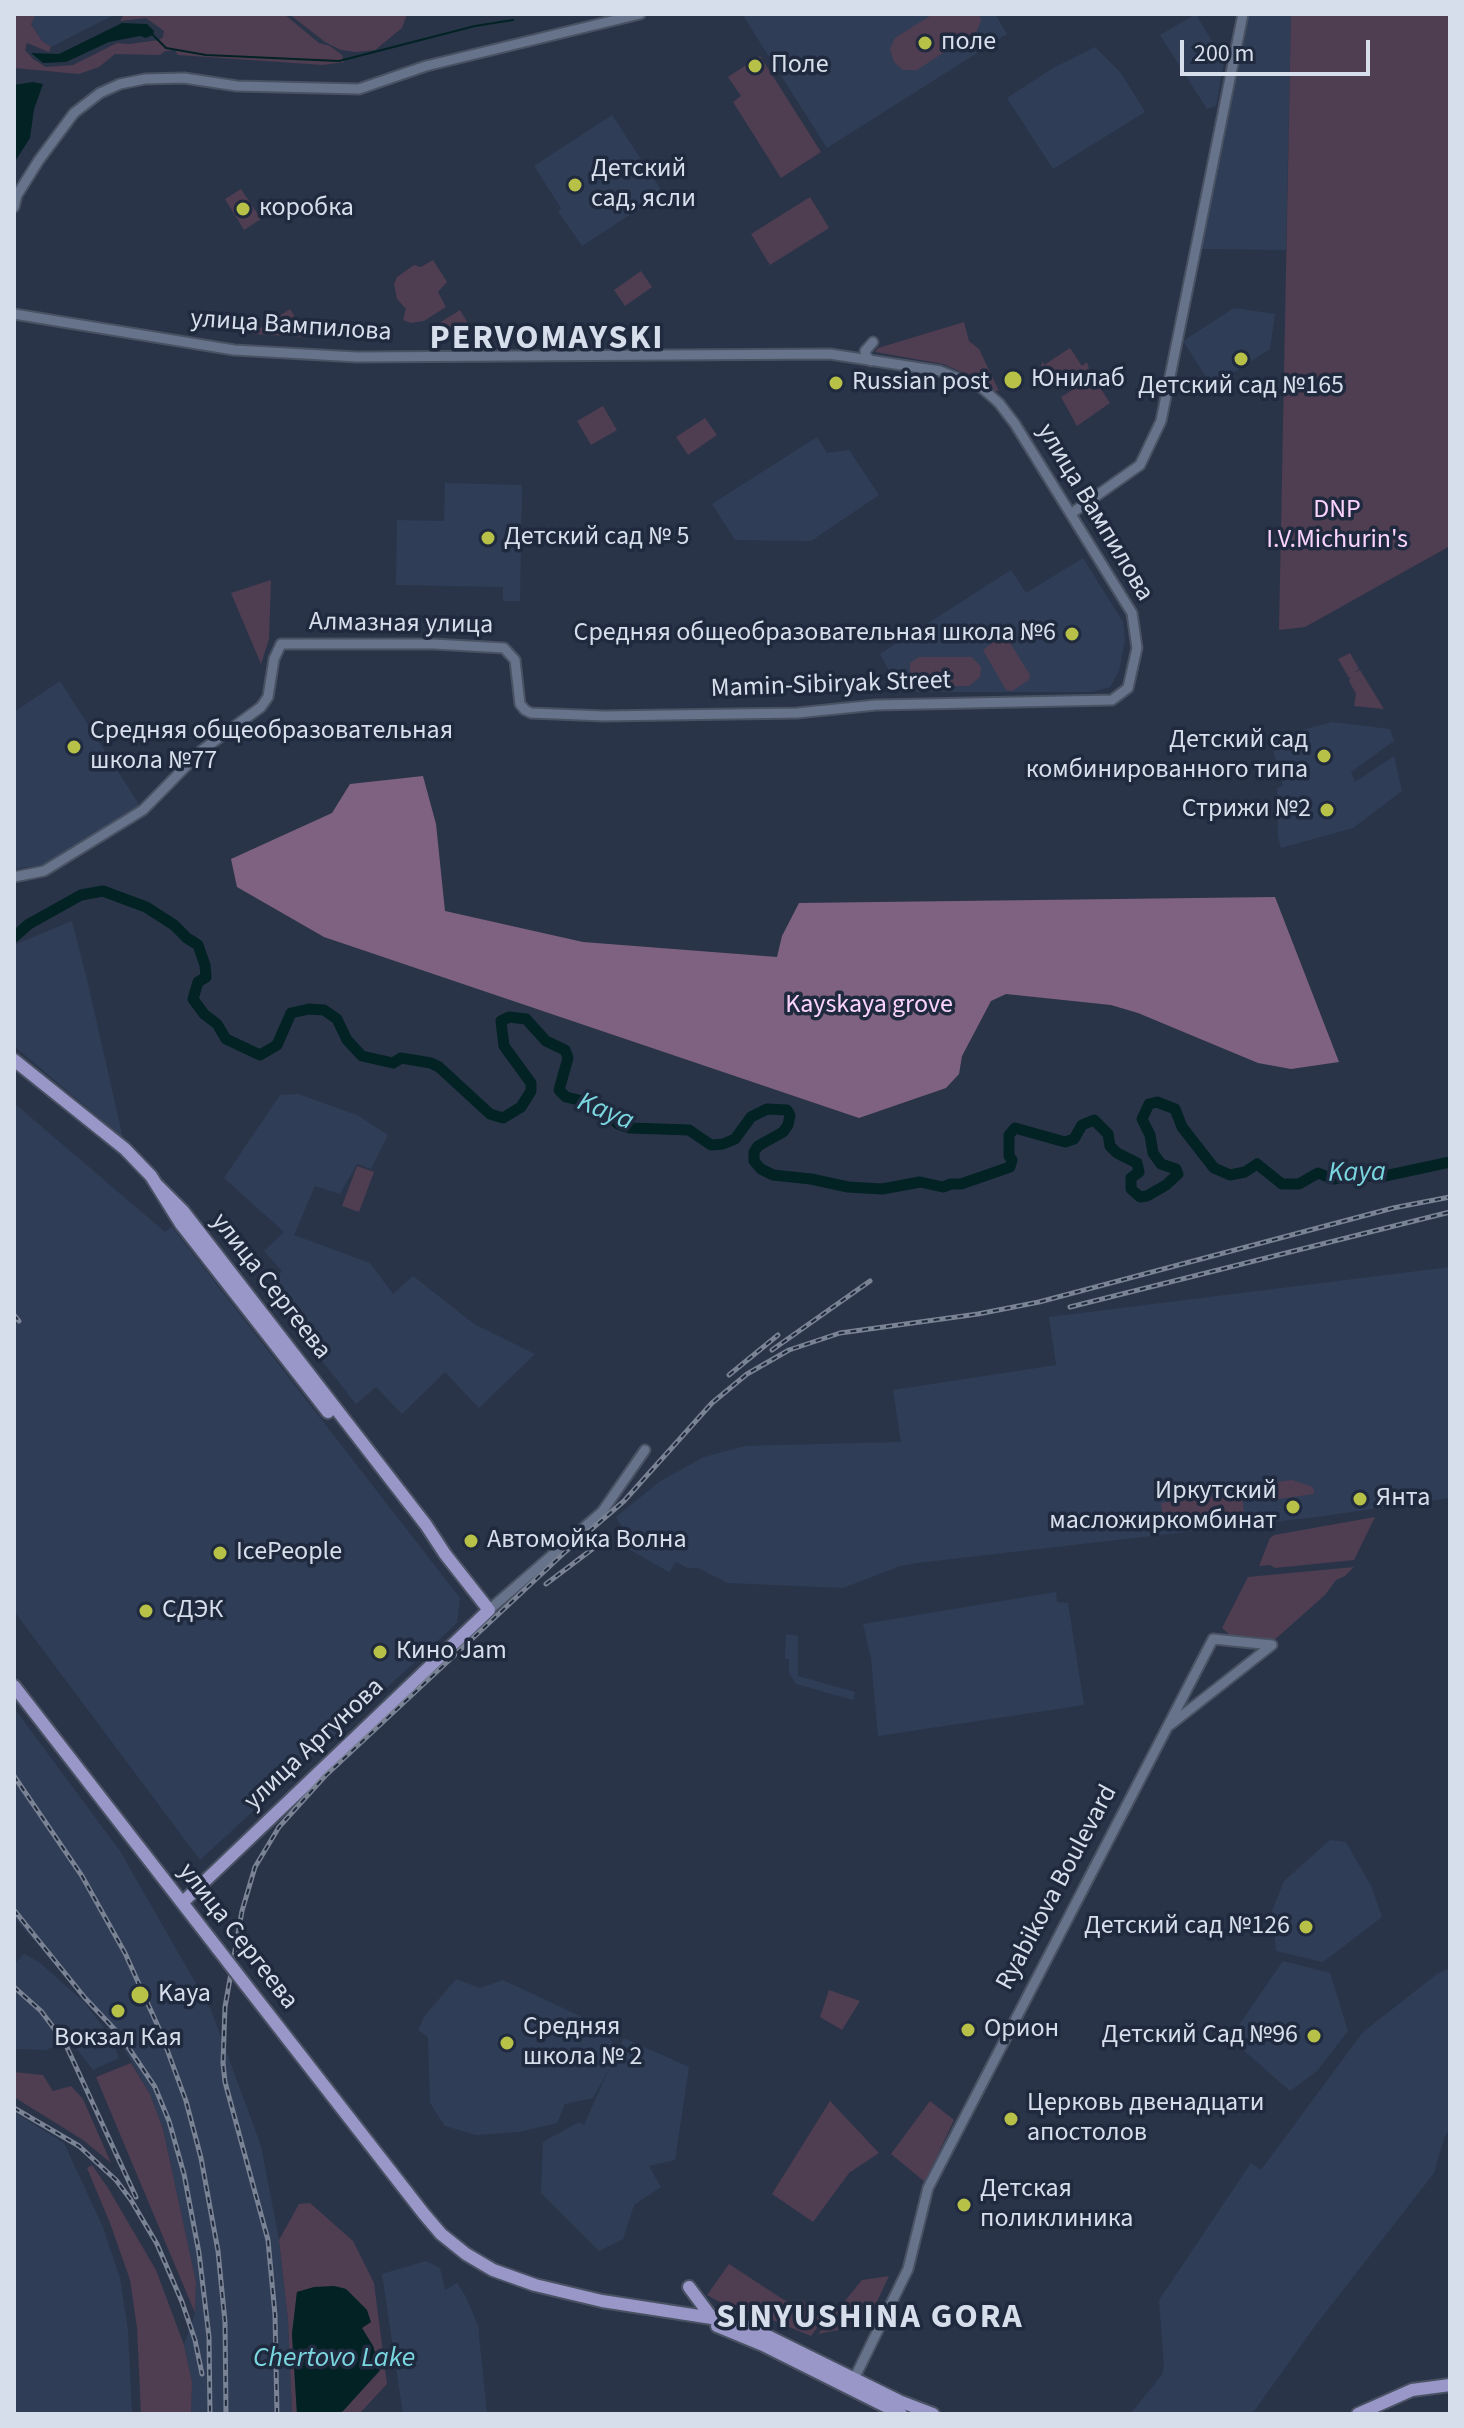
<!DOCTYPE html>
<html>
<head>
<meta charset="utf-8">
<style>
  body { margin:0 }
  #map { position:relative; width:1464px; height:2428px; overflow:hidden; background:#2a3449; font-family:"Source Sans 3",sans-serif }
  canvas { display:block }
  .frame { position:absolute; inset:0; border:16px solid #d7deeb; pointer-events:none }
  .scale { position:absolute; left:1180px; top:40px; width:190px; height:36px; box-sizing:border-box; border:4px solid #d7deeb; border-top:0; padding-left:10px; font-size:24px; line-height:28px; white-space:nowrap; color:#d7deeb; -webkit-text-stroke:6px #202a3e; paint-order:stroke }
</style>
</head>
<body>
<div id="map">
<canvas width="1464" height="2428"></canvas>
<div class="frame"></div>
<div class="scale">200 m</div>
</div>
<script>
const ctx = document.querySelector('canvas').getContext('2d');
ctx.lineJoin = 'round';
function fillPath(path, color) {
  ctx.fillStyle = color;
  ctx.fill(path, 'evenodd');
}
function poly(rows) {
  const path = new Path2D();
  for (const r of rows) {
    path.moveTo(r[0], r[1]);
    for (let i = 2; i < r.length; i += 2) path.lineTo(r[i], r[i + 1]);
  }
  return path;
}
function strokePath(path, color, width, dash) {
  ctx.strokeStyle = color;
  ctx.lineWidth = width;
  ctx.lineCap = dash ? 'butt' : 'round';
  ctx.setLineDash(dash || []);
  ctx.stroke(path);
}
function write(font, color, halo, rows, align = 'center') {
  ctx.font = font + ' "Source Sans 3",sans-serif';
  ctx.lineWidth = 7;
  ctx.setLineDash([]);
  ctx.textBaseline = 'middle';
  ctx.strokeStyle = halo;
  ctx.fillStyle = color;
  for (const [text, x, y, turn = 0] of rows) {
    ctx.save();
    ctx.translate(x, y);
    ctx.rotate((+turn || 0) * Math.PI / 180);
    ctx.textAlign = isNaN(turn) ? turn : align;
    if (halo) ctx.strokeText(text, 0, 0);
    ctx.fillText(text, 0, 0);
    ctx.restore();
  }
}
fillPath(poly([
  [36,14,116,14,51,47,42,41,31,23],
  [742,14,995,14,1007,34,827,148],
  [1196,14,1224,62,1216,106,1207,109,1160,35],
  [1248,14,1291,14,1286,250,1200,249],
  [1095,47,1121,73,1145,112,1053,169,1007,98,1053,68],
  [612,115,663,193,582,246,558,211,561,208,534,166],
  [1234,308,1275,314,1270,349,1212,386,1183,341],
  [817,437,827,453,849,450,879,495,811,541,735,540,712,504],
  [445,483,522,485,520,601,503,601,503,587,396,585,397,520,444,521],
  [1083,558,1123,622,1125,640,1119,671,1110,687,1092,692,900,692,880,654,1011,570,1026,593],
  [60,681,140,806,48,864,14,869,14,712],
  [1332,722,1390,729,1394,741,1351,772,1355,782,1394,756,1402,791,1353,828,1281,848,1278,837,1277,788,1283,786,1270,739],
  [72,921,88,984,123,1138,14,1046,14,945],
  [298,1094,357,1115,388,1135,371,1169,357,1164,340,1194,315,1186,294,1235,370,1263,393,1294,413,1276,474,1324,535,1354,479,1408,445,1372,402,1414,376,1387,356,1404,267,1291,282,1271,264,1251,284,1232,224,1178,280,1095],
  [14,1103,165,1232,172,1227,460,1598,457,1623,200,1860,14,1611],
  [1450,1267,1450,1498,1316,1517,917,1563,900,1566,843,1588,728,1583,698,1568,687,1568,676,1562,669,1572,625,1547,618,1537,625,1532,616,1517,659,1482,704,1457,745,1446,901,1442,893,1390,1056,1365,1049,1317],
  [1056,1592,1057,1602,1068,1603,1084,1705,878,1736,871,1658,863,1624],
  [786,1634,798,1636,798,1676,855,1692,853,1700,796,1684,789,1673,789,1659,785,1659],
  [14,1708,120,1851,211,2010,261,2146,279,2240,288,2320,292,2414,191,2414,192,2382,184,2345,195,2313,196,2282,163,2129,150,2094,119,2040,14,1917],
  [1330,1840,1346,1842,1371,1886,1382,1917,1323,1962,1276,1951,1272,1911,1284,1881],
  [24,1954,39,1962,84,2002,111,2037,119,2058,93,2070,69,2039,46,2050,14,2049,14,1964],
  [1283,1961,1330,1973,1348,2031,1317,2071,1290,2091,1242,2049,1239,2025],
  [1450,1968,1450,2128,1444,2138,1434,2173,1315,2326,1252,2414,1130,2414,1162,2375,1164,2365,1159,2300,1251,2163,1261,2170,1363,2032,1437,1974],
  [456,1979,480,1988,503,1980,599,2025,618,2050,624,2038,689,2067,675,2160,649,2166,661,2187,634,2205,623,2239,599,2251,541,2193,543,2142,579,2122,584,2125,609,2069,593,2098,565,2104,557,2123,519,2132,476,2135,445,2126,430,2103,428,2037,418,2030,424,2017],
  [14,2112,64,2143,102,2225,120,2278,128,2331,132,2414,14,2414],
  [426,2261,440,2268,445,2290,457,2283,466,2297,478,2326,487,2414,403,2414,382,2274]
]), '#303d57');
fillPath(poly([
  [14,14,36,14,31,24,42,41,51,47,49,52,27,43,25,50,33,59,46,67,73,65,117,43,129,44,159,40,163,37,164,31,146,18,120,21,124,14,284,14,319,43,330,46,342,55,344,62,323,65,178,55,175,50,165,51,160,55,115,54,99,67,79,74,14,68],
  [289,14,407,14,402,28,375,50,356,52,341,50,325,42],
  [933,14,979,14,981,20,977,31,917,70,903,70,894,62,890,49,895,38],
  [1291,14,1450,14,1450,546,1305,627,1279,630],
  [760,56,821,152,781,178,733,102,741,96,728,77],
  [241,189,261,219,244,230,225,199],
  [810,197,829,228,770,265,751,234],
  [433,260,447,282,438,292,446,307,424,321,411,323,403,320,406,309,397,299,394,284,397,277,414,265,421,267],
  [641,271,652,287,625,306,614,290],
  [290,309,308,337,251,334],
  [460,310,474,333,432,337,428,330],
  [964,322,969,341,979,349,999,391,995,391,987,383,943,364,875,352,878,348],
  [1070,348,1082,366,1087,362,1089,369,1075,376,1072,372,1054,384,1072,374,1074,377,1055,390,1054,382,1050,382,1041,366,1043,361,1044,365],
  [1093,377,1110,403,1077,426,1061,397],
  [603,406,617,430,591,445,577,421],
  [705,418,717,435,688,455,676,437],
  [271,580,269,639,261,664,231,593],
  [1000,637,1007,638,1030,675,1029,680,1012,691,1006,690,983,650],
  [1350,653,1359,669,1354,673,1360,670,1384,709,1354,706,1356,694,1349,681,1351,676,1349,678,1338,659],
  [919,657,972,657,981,667,980,677,969,686,920,687,910,677,910,663],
  [357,1166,374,1172,359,1212,342,1206],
  [1292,1480,1313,1487,1314,1494,1257,1502,1255,1489,1261,1484],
  [1238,1493,1242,1495,1245,1522,1172,1530,1171,1517,1163,1517,1161,1503],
  [1375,1517,1354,1560,1275,1568,1270,1565,1259,1566,1270,1538,1274,1535],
  [1354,1567,1345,1576,1336,1580,1325,1595,1272,1642,1232,1637,1222,1628,1248,1577],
  [829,1990,860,2001,842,2030,820,2017],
  [131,2063,150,2094,163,2129,196,2282,195,2313,96,2077],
  [14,2072,43,2075,53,2091,71,2086,83,2099,111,2163,83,2140,14,2097],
  [830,2101,879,2153,849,2173,813,2222,772,2194],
  [930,2101,954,2120,925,2182,891,2154],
  [92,2165,108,2188,156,2270,184,2345,192,2382,191,2414,141,2414,137,2328,130,2280,110,2223,87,2168],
  [310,2203,353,2241,374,2283,387,2384,359,2414,335,2414,343,2411,380,2371,373,2346,362,2328,367,2310,346,2289,334,2286,297,2292,292,2334,297,2414,292,2414,288,2320,279,2240,299,2204],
  [729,2264,784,2300,799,2306,803,2301,825,2317,811,2336,770,2319,729,2307,707,2295],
  [889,2276,871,2314,858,2326,818,2334,862,2280]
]), '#4f3d51');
fillPath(poly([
  [423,776,436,824,445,911,583,942,777,957,782,936,799,903,1275,897,1339,1062,1291,1069,1258,1063,1138,1013,1111,1005,1006,994,991,1001,962,1056,959,1074,946,1088,859,1118,324,937,237,887,231,859,332,813,350,784]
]), '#7f6281');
fillPath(poly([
  [122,23,147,24,154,31,153,35,146,38,140,36,109,42,66,62,43,63,31,53,59,54],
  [33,82,43,84,34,109,30,138,14,163,14,85],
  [334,2286,346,2289,367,2310,371,2322,362,2328,373,2346,380,2370,343,2411,335,2414,297,2414,292,2334,297,2292,314,2287]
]), '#032224');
strokePath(poly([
  [153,35,166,48,206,55,339,61,475,26,513,20]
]), '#032224', 2);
strokePath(poly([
  [14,937,29,924,81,895,103,891,146,907,174,925,187,938,198,945,205,965,206,977,198,982,193,999,204,1014,217,1024,226,1039,260,1055,277,1045,291,1013,309,1009,324,1010,337,1019,347,1040,362,1056,393,1063,401,1058,431,1063,439,1067,490,1114,503,1118,521,1107,531,1091,531,1083,504,1046,501,1021,509,1017,526,1019,546,1041,565,1050,568,1058,559,1090,566,1097,599,1105,618,1124,630,1128,689,1130,711,1145,723,1144,735,1139,751,1117,767,1109,787,1110,790,1115,788,1125,783,1132,758,1146,754,1152,754,1161,761,1169,773,1175,811,1179,848,1187,882,1189,920,1182,943,1187,951,1184,961,1184,1010,1167,1012,1160,1009,1156,1009,1135,1015,1128,1065,1142,1074,1139,1082,1125,1094,1120,1108,1134,1110,1146,1117,1153,1137,1163,1139,1172,1131,1178,1131,1189,1140,1197,1147,1196,1166,1185,1178,1174,1176,1169,1161,1164,1153,1153,1150,1135,1142,1119,1149,1104,1157,1102,1175,1109,1182,1127,1214,1168,1230,1175,1245,1172,1257,1164,1282,1184,1299,1184,1318,1173,1333,1179,1361,1175,1380,1177,1450,1162]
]), '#032224', 11);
const minor = poly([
  [14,207,17,195,39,160,74,113,100,93,120,84,145,79,184,78,237,86,359,89,426,66,640,14],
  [14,314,234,350,357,357,830,354,940,371,982,388,999,403,1015,424,1132,613,1137,648,1128,688,1112,700,876,705,797,713,604,716,531,713,525,710,520,704,515,660,504,648,434,644,281,644,274,659,268,697,261,707,201,751,143,810,44,871,14,877],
  [871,361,866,356,865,351,873,342],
  [1072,513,1140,465,1161,421,1243,14],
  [489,1610,602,1512,645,1450],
  [1170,1725,1272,1645],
  [852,2383,908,2269,928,2188,1213,1639,1272,1645]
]);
const major = poly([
  [14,1060,125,1149,151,1176,181,1224,328,1412],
  [157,1185,183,1211,426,1525,445,1554,489,1610,183,1902],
  [14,1686,218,1949],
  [245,1984,424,2214,441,2234,466,2254,493,2270,535,2285,602,2301,712,2318,751,2328,899,2401,933,2414],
  [689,2287,712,2318],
  [717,2326,763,2345,901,2414],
  [1358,2414,1412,2390,1450,2385]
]);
strokePath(minor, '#495263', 13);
strokePath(major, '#495263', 16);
strokePath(minor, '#67738b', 9);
strokePath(major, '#9996c8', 12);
const rail = poly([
  [1070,1307,1450,1212],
  [14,1315,19,1321],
  [772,1350,870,1281],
  [729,1375,778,1335],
  [546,1584,603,1541],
  [14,1776,82,1876,125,1953,161,2033,186,2101,201,2158,218,2251,225,2322,226,2414],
  [14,1910,85,1998,120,2035,155,2087,169,2121,184,2174,199,2253,209,2337,210,2414],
  [14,1987,41,2011,65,2043,136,2197],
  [14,2108,79,2146,116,2180,131,2200,157,2244,182,2302,195,2340,202,2374],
  [277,2414,275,2315,268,2240,225,2082,223,2063,225,2007,242,1911,255,1867,279,1827,325,1776,565,1552,624,1501,712,1403,747,1374,789,1350,840,1333,978,1314,1039,1302,1393,1208,1450,1197]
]);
strokePath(rail, '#7a8394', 5);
strokePath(rail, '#202a3e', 2, [6]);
const majorBridge = poly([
  [218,1949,245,1984]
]);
strokePath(majorBridge, '#495263', 16, []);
strokePath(majorBridge, '#9996c8', 12);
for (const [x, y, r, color] of [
  [925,43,8,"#b7c147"],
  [755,66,8,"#b7c147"],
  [575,185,8,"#b7c147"],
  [243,209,8,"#b7c147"],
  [1241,359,8,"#b7c147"],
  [1013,380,10,"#b7c147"],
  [836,383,8,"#b7c147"],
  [488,538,8,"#b7c147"],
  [1072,634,8,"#b7c147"],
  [74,747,8,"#b7c147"],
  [1324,756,8,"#b7c147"],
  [1327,810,8,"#b7c147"],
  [1360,1499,8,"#b7c147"],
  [1293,1507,8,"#b7c147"],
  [471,1541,8,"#b7c147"],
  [220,1553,8,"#b7c147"],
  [146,1611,8,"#b7c147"],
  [380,1652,8,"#b7c147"],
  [1306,1927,8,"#b7c147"],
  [140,1995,10,"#b7c147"],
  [118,2011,8,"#b7c147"],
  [968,2030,8,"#b7c147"],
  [1314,2036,8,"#b7c147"],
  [507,2043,8,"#b7c147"],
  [1011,2119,8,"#b7c147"],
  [964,2205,8,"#b7c147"]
]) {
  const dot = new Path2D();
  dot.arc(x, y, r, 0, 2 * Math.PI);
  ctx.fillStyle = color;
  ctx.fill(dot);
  strokePath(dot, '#202a3e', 3);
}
write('26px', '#d7deeb', '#202a3e', [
  ["поле",941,43],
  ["Поле",771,66],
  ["Детский",591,170],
  ["сад, ясли",591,200],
  ["коробка",259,209],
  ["Юнилаб",1031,380],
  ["Russian post",852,383],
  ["Детский сад №165",1241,387,"center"],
  ["Детский сад № 5",504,538],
  ["Средняя общеобразовательная школа №6",1056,634,"right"],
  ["Средняя общеобразовательная",90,732],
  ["школа №77",90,762],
  ["Детский сад",1308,741,"right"],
  ["комбинированного типа",1308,771,"right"],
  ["Стрижи №2",1311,810,"right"],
  ["Иркутский",1277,1492,"right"],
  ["масложиркомбинат",1277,1522,"right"],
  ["Янта",1376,1499],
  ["Автомойка Волна",487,1541],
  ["IcePeople",236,1553],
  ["СДЭК",162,1611],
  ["Кино Jam",396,1652],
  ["Детский сад №126",1290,1927,"right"],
  ["Kaya",158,1995],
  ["Средняя",523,2028],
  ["школа № 2",523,2058],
  ["Орион",984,2030],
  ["Детский Сад №96",1298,2036,"right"],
  ["Вокзал Кая",118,2039,"center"],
  ["Церковь двенадцати",1027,2104],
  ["апостолов",1027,2134],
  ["Детская",980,2190],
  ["поликлиника",980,2220]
], 'left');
write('26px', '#d7deeb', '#202a3e', [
  ["улица Вампилова",291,327,4],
  ["улица Вампилова",1094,513,59],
  ["Алмазная улица",401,625,1],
  ["Mamin-Sibiryak Street",831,686,-2],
  ["улица Сергеева",270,1287,52],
  ["улица Аргунова",315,1745,-43],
  ["Ryabikova Boulevard",1058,1888,-62],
  ["улица Сергеева",237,1937,52]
]);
write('26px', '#fbd3fe', '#202a3e', [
  ["DNP",1337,511],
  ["I.V.Michurin's",1337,541],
  ["Kayskaya grove",869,1006]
]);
write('italic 28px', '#7ad7e0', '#202a3e', [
  ["Kaya",605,1113,22],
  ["Kaya",1357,1174,-1],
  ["Chertovo Lake",334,2360]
]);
ctx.letterSpacing = '2px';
write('bold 34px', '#d7deeb', '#202a3e', [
  ["PERVOMAYSKI",547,341],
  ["SINYUSHINA GORA",870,2320]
]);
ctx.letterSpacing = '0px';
</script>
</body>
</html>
